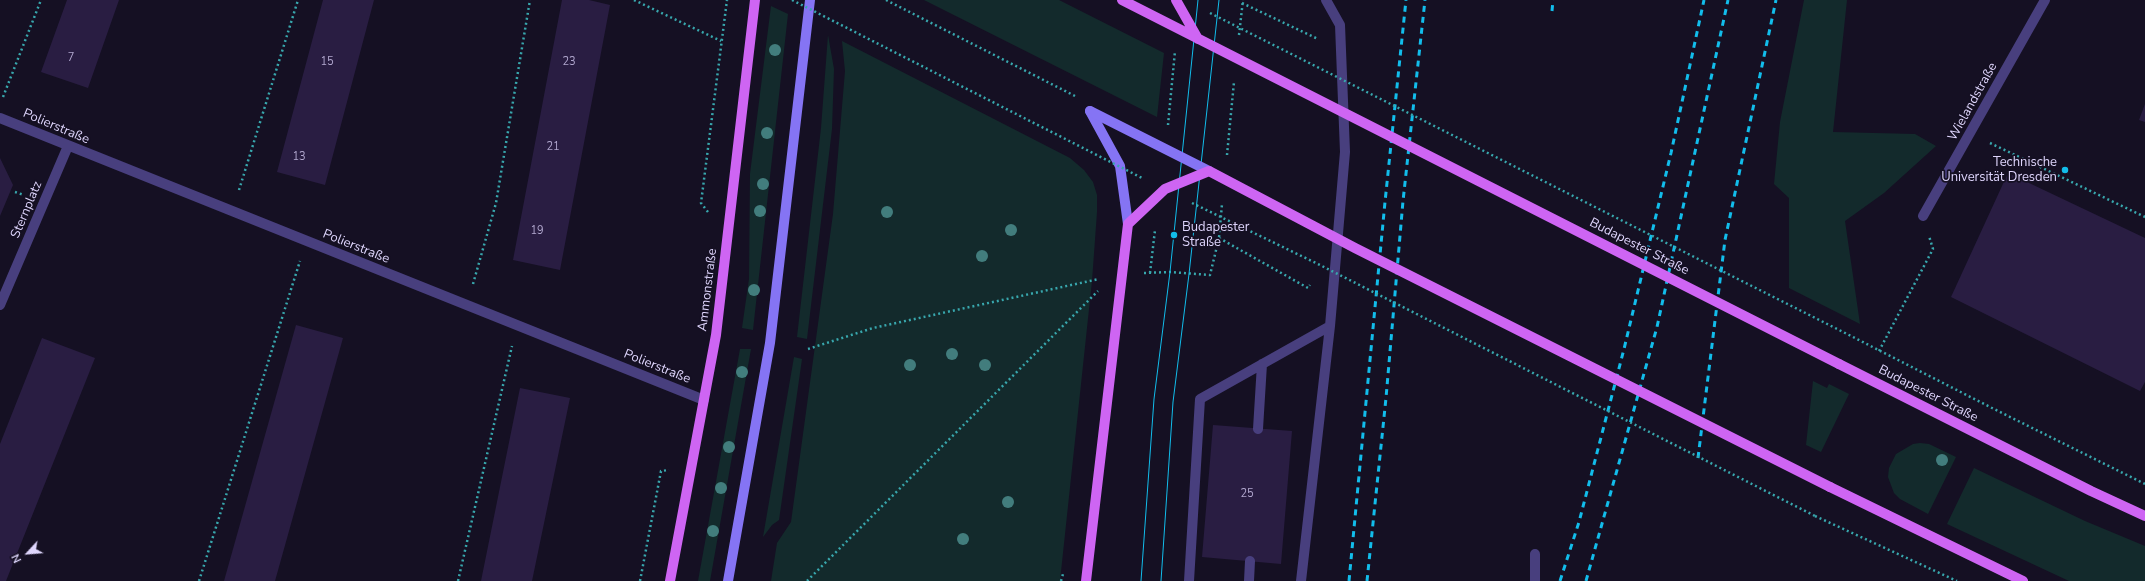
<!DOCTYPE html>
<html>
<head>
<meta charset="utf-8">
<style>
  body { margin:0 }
  #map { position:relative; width:2145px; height:581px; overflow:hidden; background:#151023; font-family:"Nunito Sans",sans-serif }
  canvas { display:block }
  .north { position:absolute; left:8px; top:533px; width:40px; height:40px; -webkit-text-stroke:3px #151023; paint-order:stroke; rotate:244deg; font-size:11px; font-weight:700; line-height:16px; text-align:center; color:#ded5fc }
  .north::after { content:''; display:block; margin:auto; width:14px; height:18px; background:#ded5fc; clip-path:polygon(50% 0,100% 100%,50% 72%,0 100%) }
</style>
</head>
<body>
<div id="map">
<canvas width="2145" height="581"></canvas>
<div class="north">N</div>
</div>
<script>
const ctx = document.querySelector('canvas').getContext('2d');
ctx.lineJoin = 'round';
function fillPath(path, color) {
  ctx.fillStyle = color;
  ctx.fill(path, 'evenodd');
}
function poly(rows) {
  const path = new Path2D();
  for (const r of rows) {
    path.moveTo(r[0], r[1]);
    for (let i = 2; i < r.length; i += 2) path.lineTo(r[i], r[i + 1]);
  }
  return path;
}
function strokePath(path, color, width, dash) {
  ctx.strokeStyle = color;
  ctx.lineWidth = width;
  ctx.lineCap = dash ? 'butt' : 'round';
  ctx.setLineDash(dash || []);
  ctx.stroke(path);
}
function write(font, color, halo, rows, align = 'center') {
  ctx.font = font + ' "Nunito Sans",sans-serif';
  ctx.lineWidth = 3.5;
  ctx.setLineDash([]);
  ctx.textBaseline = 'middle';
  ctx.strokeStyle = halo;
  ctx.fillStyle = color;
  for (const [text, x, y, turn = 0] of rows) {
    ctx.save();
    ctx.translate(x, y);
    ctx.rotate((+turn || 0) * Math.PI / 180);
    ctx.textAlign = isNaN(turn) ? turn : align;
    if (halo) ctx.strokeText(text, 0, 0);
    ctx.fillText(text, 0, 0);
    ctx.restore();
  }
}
fillPath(poly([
  [924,0,1059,0,1164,53,1157,117],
  [1804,0,1847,0,1833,132,1915,134,1936,146,1884,193,1845,221,1860,324,1789,288,1789,198,1774,184,1780,122],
  [771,6,788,14,753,330,742,328,749,279,750,174],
  [828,35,834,69,832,129,807,339,797,337,821,128],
  [842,41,1070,158,1084,170,1093,182,1097,195,1097,212,1092,281,1060,581,771,581,777,543,791,522,833,214,845,71],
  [740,349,751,349,710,581,698,581],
  [794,357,802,359,779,520,772,525,763,537],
  [1813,381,1827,388,1829,384,1849,394,1821,452,1806,445],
  [1920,443,1929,444,1956,457,1928,514,1900,499,1894,493,1888,477,1889,468,1896,454,1913,444],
  [1974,468,2085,521,2145,546,2145,581,2069,581,1947,524]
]), '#132a2c');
fillPath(poly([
  [67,0,119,0,88,88,41,72],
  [323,0,374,0,325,185,277,172],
  [562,0,589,0,610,5,560,270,513,260],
  [2145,104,2145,122,2139,120],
  [0,158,13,185,0,216],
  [2008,173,2145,238,2145,382,2140,391,1951,297],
  [296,325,343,338,275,581,224,581],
  [42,338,95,358,6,581,0,581,0,444],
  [520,388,570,398,532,581,481,581],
  [1213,425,1292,431,1281,564,1202,557]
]), '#291d42');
strokePath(poly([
  [634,0,721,41],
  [886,0,1075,96],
  [1242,3,1318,39],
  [1239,35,1243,0],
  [3,97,41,0],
  [1168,125,1175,51],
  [1990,143,2145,217],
  [1227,155,1234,82],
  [239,190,298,0],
  [15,192,24,195],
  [708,212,701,203,727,0],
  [1219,238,1308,288,1310,285],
  [1144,273,1170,272,1210,275,1219,238,1222,204],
  [1150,273,1155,230],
  [473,284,496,203,530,0],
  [1853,337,1992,408,2145,484],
  [808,349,873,328,1099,279],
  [1879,351,1933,249,1929,236],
  [1815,516,1957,581],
  [199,581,300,261],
  [458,581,512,346],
  [640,581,661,471,669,470],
  [807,581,1098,291],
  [1061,581,1063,574]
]), '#38a7ad', 2.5, [2, 3]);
strokePath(poly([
  [1258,429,1262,364],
  [1189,581,1200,399,1330,326],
  [1249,581,1250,561],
  [1301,581,1330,326,1345,152,1340,25,1326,0],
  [1535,581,1535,554]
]), '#483f7e', 10);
strokePath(poly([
  [0,118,704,400],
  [1923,216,2045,0],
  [0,305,68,146]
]), '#483f7e', 10);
strokePath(poly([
  [1090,111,1120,166,1128,224],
  [728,581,770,343,810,0]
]), '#8574f4', 10);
strokePath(poly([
  [1839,364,2091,491,2145,516],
  [1830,487,2023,581],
  [670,581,716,335,755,0]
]), '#ce65f3', 10);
strokePath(poly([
  [1141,581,1154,399,1170,272,1198,0],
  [1161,581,1173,402,1189,274,1219,0]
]), '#12bdeb', 1);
strokePath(poly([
  [1552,11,1553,0],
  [1698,458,1725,240,1776,0],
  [1349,581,1385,202,1406,0],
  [1367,581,1386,398,1403,201,1425,0],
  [1560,581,1579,522,1624,349,1671,153,1704,0],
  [1586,581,1657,327,1728,0]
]), '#12bdeb', 3, [6, 5]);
strokePath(poly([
  [792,0,1144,179],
  [1210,13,1853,337],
  [1192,203,1320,265,1815,516]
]), '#38a7ad', 2.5, [2, 3]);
strokePath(poly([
  [1090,111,1209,171]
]), '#8574f4', 10);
strokePath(poly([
  [1122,0,1839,364],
  [1176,0,1198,39],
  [1086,581,1128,224,1165,189,1209,171,1355,248,1830,487]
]), '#ce65f3', 10);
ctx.fillStyle = '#427d7d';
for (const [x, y] of [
  [775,50],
  [767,133],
  [763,184],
  [760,211],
  [887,212],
  [1011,230],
  [982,256],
  [754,290],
  [952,354],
  [910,365],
  [985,365],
  [742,372],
  [729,447],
  [1942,460],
  [721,488],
  [1008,502],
  [713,531],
  [963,539]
]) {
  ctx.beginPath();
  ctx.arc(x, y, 6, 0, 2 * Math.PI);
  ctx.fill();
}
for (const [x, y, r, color] of [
  [2065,170,4,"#12bdeb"],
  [1174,235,4,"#12bdeb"]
]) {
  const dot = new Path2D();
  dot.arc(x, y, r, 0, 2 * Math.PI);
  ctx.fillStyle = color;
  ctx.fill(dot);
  strokePath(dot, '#151023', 1.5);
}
write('11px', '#b1a7ce', null, [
  ["7",71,58],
  ["15",327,62],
  ["23",569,62],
  ["21",553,147],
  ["13",299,157],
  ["19",537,231],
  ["25",1247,494]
]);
write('13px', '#ded5fc', '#151023', [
  ["Wielandstraße",1973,102,-61],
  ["Polierstraße",56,127,23],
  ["Sternplatz",27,210,-67],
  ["Polierstraße",356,247,22],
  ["Budapester Straße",1639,247,27],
  ["Ammonstraße",708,290,-83],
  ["Polierstraße",657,367,22],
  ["Budapester Straße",1928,394,27]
]);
write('13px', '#ded5fc', '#151023', [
  ["Technische",2057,163],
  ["Universität Dresden",2057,178],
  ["Budapester",1182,228,"left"],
  ["Straße",1182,243,"left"]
], 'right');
</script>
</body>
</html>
